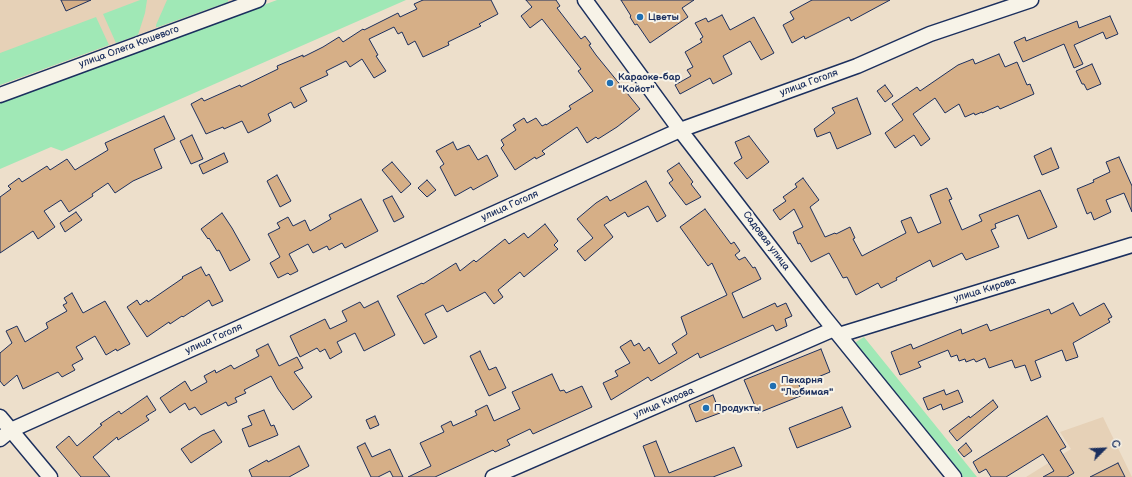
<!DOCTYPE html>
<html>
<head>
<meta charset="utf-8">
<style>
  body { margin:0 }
  #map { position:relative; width:1132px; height:477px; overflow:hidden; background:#eddfcb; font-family:"Balsamiq Sans",sans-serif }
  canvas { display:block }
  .north { position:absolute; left:1084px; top:429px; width:40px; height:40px; -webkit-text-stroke:3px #f7f3e8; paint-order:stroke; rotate:66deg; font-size:11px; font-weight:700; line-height:16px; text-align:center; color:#1b2f5e }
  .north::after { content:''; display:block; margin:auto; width:14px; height:18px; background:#1b2f5e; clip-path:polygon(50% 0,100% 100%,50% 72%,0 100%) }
</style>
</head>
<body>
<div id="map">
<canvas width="1132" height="477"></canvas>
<div class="north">С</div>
</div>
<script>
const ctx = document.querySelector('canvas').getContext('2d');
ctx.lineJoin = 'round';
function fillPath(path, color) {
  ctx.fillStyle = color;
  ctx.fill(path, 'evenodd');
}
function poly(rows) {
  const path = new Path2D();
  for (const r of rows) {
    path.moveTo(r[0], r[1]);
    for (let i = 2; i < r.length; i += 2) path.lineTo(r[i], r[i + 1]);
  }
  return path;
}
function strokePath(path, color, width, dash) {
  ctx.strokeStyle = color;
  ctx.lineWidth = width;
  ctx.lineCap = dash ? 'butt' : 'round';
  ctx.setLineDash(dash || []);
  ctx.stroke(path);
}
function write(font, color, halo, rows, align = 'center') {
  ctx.font = font + ' "Balsamiq Sans",sans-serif';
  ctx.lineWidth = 4;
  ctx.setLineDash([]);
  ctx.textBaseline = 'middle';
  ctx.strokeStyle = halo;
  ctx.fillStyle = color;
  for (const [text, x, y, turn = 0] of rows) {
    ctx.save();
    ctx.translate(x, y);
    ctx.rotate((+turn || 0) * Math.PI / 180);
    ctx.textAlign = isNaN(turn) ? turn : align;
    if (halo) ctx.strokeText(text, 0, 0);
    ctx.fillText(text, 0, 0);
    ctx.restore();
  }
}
fillPath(poly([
  [0,0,233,0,0,85],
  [1103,417,1132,477,1026,477,1071,449,1060,432]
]), '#e6d1b7');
fillPath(poly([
  [140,0,147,0,145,13,138,35,116,43,103,14],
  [167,0,228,0,228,2,158,27,156,27,156,25],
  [277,0,406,0,62,151,51,147,0,169,0,103],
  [96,17,109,45,0,85,0,53],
  [864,337,977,477,958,477,854,346,856,342]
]), '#a0e8b6');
const building = poly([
  [61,0,91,0,66,11,61,0],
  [423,0,491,0,498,14,479,24,481,26,448,42,449,45,423,57,415,41,408,45,402,32,398,34,394,27,369,39,378,55,376,56,386,71,374,78,362,59,350,67,346,61,326,71,328,75,300,88,307,101,294,108,291,102,268,114,271,121,260,127,248,133,242,121,224,129,223,127,206,134,191,104,202,98,204,101,240,85,241,87,278,69,277,66,303,55,303,57,323,47,339,37,343,42,363,29,364,30,398,13,400,17,417,9,414,4,423,0],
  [526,0,556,0,560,6,557,8,581,39,585,36,591,44,589,45,596,55,640,109,617,127,598,139,596,137,587,143,577,127,542,151,545,154,536,159,535,157,515,170,501,148,504,145,501,140,516,130,513,125,524,118,527,123,536,118,542,126,546,124,546,125,571,109,569,106,593,91,578,71,581,69,542,19,530,28,521,16,532,7,526,0],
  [621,0,694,0,682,8,688,17,650,43,637,24,635,25,630,17,631,16,621,0],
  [812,0,890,0,851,21,849,17,805,39,804,36,792,43,783,25,794,19,790,12,812,0],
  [722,15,730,30,754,17,774,53,761,60,750,41,723,56,732,74,713,84,710,78,680,94,675,85,691,76,687,70,693,67,685,52,702,42,700,39,703,37,695,23,706,18,708,22,722,15],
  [1110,16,1118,34,1106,39,1103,32,1074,45,1083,64,1074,68,1064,44,1023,62,1014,42,1025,37,1026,41,1077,21,1079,28,1110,16],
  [999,54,1005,67,1017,62,1027,85,1030,84,1034,94,1000,109,998,106,982,113,982,112,975,115,974,113,965,117,959,104,945,113,935,98,913,114,930,139,921,146,914,135,895,148,885,133,903,120,892,104,917,87,920,91,958,65,973,59,975,64,999,54],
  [1092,64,1101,84,1087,90,1084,84,1082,84,1076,71,1092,64],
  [885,85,893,96,885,102,877,91,885,85],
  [857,98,871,134,837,149,830,132,817,137,814,129,835,113,832,108,857,98],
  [164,116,175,139,154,149,162,168,133,181,115,193,108,183,92,194,93,196,69,212,61,200,44,211,55,227,38,239,33,231,0,253,0,197,11,189,8,186,19,178,22,182,47,166,50,170,67,159,75,170,108,150,105,143,164,116],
  [192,135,203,159,191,164,180,141,192,135],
  [749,136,769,162,747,179,734,163,742,158,735,142,749,136],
  [453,142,457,150,469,145,478,160,487,155,498,176,473,190,471,187,455,196,440,167,444,164,436,151,453,142],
  [1051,148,1059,168,1042,175,1034,156,1051,148],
  [224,153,228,162,203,174,199,165,224,153],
  [1119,157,1132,186,1132,212,1124,193,1106,200,1111,212,1094,220,1091,212,1087,214,1077,189,1094,182,1093,180,1110,172,1106,162,1119,157],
  [392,162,411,184,401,193,382,170,392,162],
  [679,163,693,182,691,184,701,197,686,205,669,183,673,180,667,171,679,163],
  [277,175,291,201,280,207,267,181,277,175],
  [803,178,819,200,810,207,825,237,835,233,836,234,850,227,855,238,853,239,862,256,906,233,901,221,911,217,918,233,941,223,930,195,947,188,952,199,949,200,962,230,982,221,979,215,1040,190,1057,227,1028,239,1018,215,995,224,996,228,991,230,999,247,966,260,962,253,933,267,930,260,896,278,897,280,881,288,878,283,856,295,847,277,843,278,829,253,811,262,800,243,798,244,793,232,803,227,794,209,780,220,773,210,786,201,783,197,797,187,795,184,803,178],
  [427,180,436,190,427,197,418,188,427,180],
  [646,181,666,216,657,222,648,206,628,217,625,212,604,225,613,237,585,261,577,251,593,238,577,219,596,203,607,196,610,201,646,181],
  [392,196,404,217,394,222,383,200,392,196],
  [361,199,378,231,345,248,342,243,329,250,327,246,313,253,308,244,289,254,298,271,290,275,288,273,278,278,270,263,280,257,268,234,280,228,277,223,288,217,293,226,305,220,310,231,331,219,329,215,361,199],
  [705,209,731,244,734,242,740,251,735,255,739,260,745,257,753,268,755,267,761,279,732,293,743,318,775,303,777,307,786,303,792,316,785,319,787,326,776,331,773,325,700,358,698,353,651,381,648,377,611,400,603,383,618,376,615,371,630,363,620,347,631,340,634,346,639,343,644,351,649,347,659,364,677,353,672,344,687,334,681,317,727,295,712,263,708,266,680,227,705,209],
  [76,212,82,220,65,232,60,223,76,212],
  [222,213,232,228,250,260,230,271,219,250,217,251,209,238,208,239,201,229,222,213],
  [545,224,558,241,554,245,558,249,524,277,520,272,498,290,503,297,494,304,485,292,447,312,443,305,425,314,437,337,424,344,397,296,422,283,423,284,456,263,460,271,474,260,476,262,505,239,509,244,524,233,528,238,545,224],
  [201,267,206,276,209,274,223,301,212,306,209,300,183,317,182,316,170,324,169,322,147,337,127,307,137,300,140,305,147,300,148,302,183,278,182,277,201,267],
  [72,293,83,313,105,301,130,344,117,351,116,349,106,355,95,336,76,347,83,359,72,365,75,370,62,377,58,372,23,389,17,375,4,386,0,381,0,353,12,343,6,331,17,326,25,342,48,328,46,323,67,311,63,305,67,303,64,298,72,293],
  [378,301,395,335,364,351,355,333,337,342,342,352,330,359,325,349,320,352,317,348,300,357,290,336,325,319,330,329,347,321,342,311,360,302,364,308,378,301],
  [1073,303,1080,316,1104,303,1112,317,1108,319,1110,322,1073,343,1078,357,1066,361,1062,350,1035,361,1041,377,1031,381,1025,365,1015,368,1012,360,989,368,985,358,976,362,974,359,966,362,965,359,959,361,957,355,951,357,948,350,918,362,921,367,900,375,891,352,911,344,913,349,961,329,962,334,987,324,990,331,1049,309,1051,314,1073,303],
  [268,344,279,366,297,357,303,368,294,372,312,397,293,410,278,389,271,376,244,390,246,393,235,398,237,402,228,406,226,402,201,415,195,407,189,410,185,403,170,413,160,398,185,381,191,391,207,382,204,376,215,370,216,373,231,365,234,369,259,356,256,350,268,344],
  [821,349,830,372,799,385,803,395,758,413,744,380,821,349],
  [480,351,489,370,496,367,506,388,489,396,470,356,480,351],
  [552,374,560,391,564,390,566,393,582,386,592,407,533,434,530,429,507,440,510,445,495,452,493,450,435,477,408,477,431,466,420,443,444,432,441,426,451,421,453,426,477,415,475,411,487,405,494,421,520,409,512,392,552,374],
  [944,390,946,395,958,390,963,402,943,410,941,404,928,410,923,398,944,390],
  [713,395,720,413,696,422,689,405,713,395],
  [147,396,156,410,146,416,149,420,118,440,117,437,93,457,110,477,81,477,56,447,69,436,77,446,102,425,100,424,119,411,121,414,147,396],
  [993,400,998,407,957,441,949,431,969,416,970,418,993,400],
  [842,407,851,427,797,448,789,428,842,407],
  [264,410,271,426,274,425,278,435,249,447,242,429,252,425,248,416,264,410],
  [375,416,379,425,370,429,366,420,375,416],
  [1047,416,1066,447,1060,450,1074,473,1067,477,1043,477,1054,471,1043,454,1006,477,991,477,986,469,979,473,973,462,1047,416],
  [214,430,222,442,191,463,181,449,202,435,214,430],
  [656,441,669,473,734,447,742,466,713,477,655,477,643,446,656,441],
  [365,443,372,457,390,449,403,477,393,477,390,471,378,477,371,477,357,447,365,443],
  [966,443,972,451,964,457,958,450,966,443],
  [299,446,309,466,289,477,252,477,249,470,267,460,268,462,299,446],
  [1118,463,1125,477,1090,477,1118,463]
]);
fillPath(building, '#d6af87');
strokePath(building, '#1b2f5e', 1);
const minor = poly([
  [585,0,680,130,821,313,954,477],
  [0,95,258,0],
  [839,335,1132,245],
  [0,417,50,477],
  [0,439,11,430,680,130,857,66,930,34,1031,0],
  [493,477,834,329]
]);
strokePath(minor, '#1b2f5e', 17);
strokePath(minor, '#f7f3e8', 14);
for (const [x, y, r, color] of [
  [640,17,4,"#1f6fb2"],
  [610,83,4,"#1f6fb2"],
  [773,386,4,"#1f6fb2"],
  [706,408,4,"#1f6fb2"]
]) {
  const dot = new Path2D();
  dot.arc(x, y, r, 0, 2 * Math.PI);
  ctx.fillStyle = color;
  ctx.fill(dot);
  strokePath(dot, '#f7f3e8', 1.5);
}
write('bold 10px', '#1b2f5e', '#f7f3e8', [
  ["Цветы",648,17],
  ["Караоке-бар",618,77],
  ["\"Койот\"",618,89],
  ["Пекарня",781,380],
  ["\"Любимая\"",781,392],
  ["Продукты",714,408]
], 'left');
write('10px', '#1b2f5e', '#f7f3e8', [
  ["улица Олега Кошевого",129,47,-20],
  ["улица Гоголя",809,83,-20],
  ["улица Гоголя",510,206,-24],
  ["Садовая улица",766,241,53],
  ["улица Кирова",985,290,-17],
  ["улица Гоголя",214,339,-24],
  ["улица Кирова",664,403,-23]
]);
</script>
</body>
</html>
